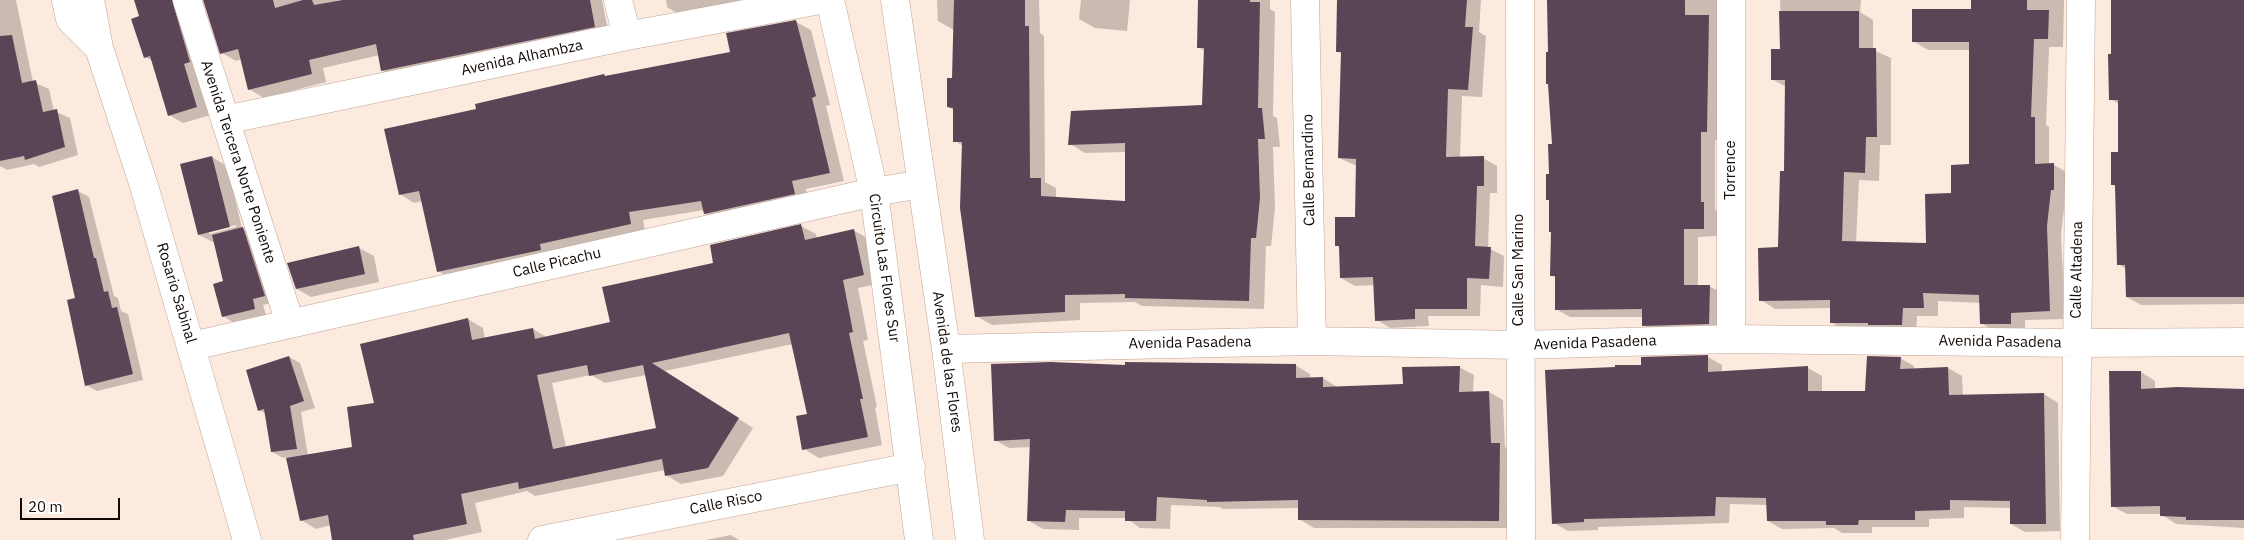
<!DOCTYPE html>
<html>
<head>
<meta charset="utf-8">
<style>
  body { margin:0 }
  #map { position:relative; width:2244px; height:540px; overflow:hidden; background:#fceadf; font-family:"IBM Plex Sans",sans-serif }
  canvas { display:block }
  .scale { position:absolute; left:20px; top:498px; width:100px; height:22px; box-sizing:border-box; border:2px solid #130904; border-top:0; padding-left:6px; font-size:15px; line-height:18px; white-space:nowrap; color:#130904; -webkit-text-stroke:4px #fff; paint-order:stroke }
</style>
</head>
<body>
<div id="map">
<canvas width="2244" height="540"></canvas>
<div class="scale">20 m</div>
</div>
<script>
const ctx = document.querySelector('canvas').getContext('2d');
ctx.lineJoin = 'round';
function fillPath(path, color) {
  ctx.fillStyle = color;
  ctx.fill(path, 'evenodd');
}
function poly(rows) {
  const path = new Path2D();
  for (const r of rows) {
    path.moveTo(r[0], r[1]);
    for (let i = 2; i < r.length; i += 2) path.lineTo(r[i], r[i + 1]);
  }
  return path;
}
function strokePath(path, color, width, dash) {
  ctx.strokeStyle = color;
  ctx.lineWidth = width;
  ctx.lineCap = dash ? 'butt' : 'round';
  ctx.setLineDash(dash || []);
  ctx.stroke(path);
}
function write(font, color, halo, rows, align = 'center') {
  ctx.font = font + ' "IBM Plex Sans",sans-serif';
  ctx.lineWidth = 5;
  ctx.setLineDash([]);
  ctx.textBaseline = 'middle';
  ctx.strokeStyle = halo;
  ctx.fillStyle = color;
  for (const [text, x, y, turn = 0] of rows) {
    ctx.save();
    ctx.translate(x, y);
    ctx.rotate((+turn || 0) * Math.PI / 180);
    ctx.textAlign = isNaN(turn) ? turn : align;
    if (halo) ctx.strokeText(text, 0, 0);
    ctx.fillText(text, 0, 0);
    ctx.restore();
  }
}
fillPath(poly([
  [0,0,16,0,33,82,49,89,54,111,70,118,78,155,39,167,34,164,7,170,0,166],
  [135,0,188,0,211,115,183,123,169,115,153,61,145,57,141,17],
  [205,0,602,0,609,35,397,79,383,71,380,55,323,68,326,82,264,98,249,89,242,59,236,61,222,53],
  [666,0,790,0,682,16,667,7],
  [937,0,1039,0,1040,33,1044,36,1045,182,1056,188,1056,198,1126,202,1126,152,1085,153,1070,144,1204,106,1206,52,1198,47,1198,0,1270,0,1270,9,1275,12,1273,116,1277,118,1280,147,1273,147,1275,208,1271,246,1266,246,1264,309,1142,306,1135,302,1080,303,1080,320,992,325,976,316,963,146,955,141,954,110,948,107,954,79,954,30,938,21],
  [1081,0,1130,0,1127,31,1095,28,1079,19],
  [1339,0,1481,0,1479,32,1486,36,1482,97,1462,96,1460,158,1483,158,1497,166,1497,193,1490,193,1488,248,1504,256,1503,287,1481,285,1480,316,1428,316,1429,326,1390,328,1377,320,1375,285,1355,286,1341,278,1340,248,1336,245,1356,218,1357,166,1339,158,1342,54,1337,51],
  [1549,0,1720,0,1721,140,1715,140,1715,210,1718,212,1718,236,1698,237,1698,286,1709,286,1724,294,1723,332,1657,333,1643,325,1643,317,1570,317,1556,309,1556,278,1551,275,1552,233,1550,201,1547,199,1553,145],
  [1780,0,1861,0,1860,12,1873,20,1873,50,1891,58,1891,145,1880,145,1879,181,1859,180,1856,243,1927,244,1952,194,1971,166,1971,50,1928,50,1913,41,1972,10,1972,0,2064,0,2063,47,2049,47,2046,125,2049,127,2049,165,2054,165,2068,173,2061,235,2065,319,2025,320,2025,332,1996,332,1981,323,1981,303,1938,301,1938,316,1917,316,1916,333,1846,331,1831,322,1831,308,1775,309,1761,300,1779,248,1785,173,1786,87,1772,79,1782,50],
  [2112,0,2244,0,2244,304,2141,305,2127,297,2126,269,2118,264,2116,187,2112,184,2119,153,2119,104,2110,99,2113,55],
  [796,22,811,30,830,105,826,106,844,181,806,189,809,202,719,222,705,214,704,210,643,220,645,231,452,279,438,271,422,201,414,203,400,194,478,110,604,75,607,77,731,53],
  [212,157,227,166,242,228,254,235,276,302,263,305,266,315,234,323,223,316,225,282,215,243,199,235],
  [236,225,236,227,209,234,209,231],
  [78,191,89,197,114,296,118,298,121,311,128,314,143,380,97,391,86,385,77,299],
  [801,226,816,234,817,238,853,230,869,239,878,284,858,288,868,340,863,341,877,407,875,408,882,445,819,458,804,449,808,415,793,344,665,371,753,428,723,476,681,484,666,475,665,470,535,496,527,491,475,503,482,532,445,540,334,540,331,525,316,529,301,520,287,457,283,458,272,452,266,414,259,410,289,357,300,363,315,408,301,412,308,456,353,448,375,404,468,319,483,328,485,339,533,329,548,338,611,323,715,264],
  [591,375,605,383,646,375,657,429,566,447,552,383],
  [359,248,374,256,379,282,311,297,297,289],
  [1708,357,1722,365,1722,373,1808,368,1822,376,1822,392,1866,392,1900,358,1914,366,1914,370,1948,368,1962,376,1963,396,2044,394,2058,403,2060,531,2025,532,2011,524,2011,508,1964,507,1964,518,1929,519,1929,527,1872,527,1872,533,1842,533,1834,528,1782,529,1768,521,1768,505,1730,504,1729,523,1598,527,1598,530,1568,531,1554,523,1643,366],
  [1295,365,1310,374,1310,379,1323,378,1337,387,1404,385,1459,367,1474,375,1473,392,1489,392,1503,400,1505,447,1514,452,1513,528,1314,528,1299,519,1299,508,1223,509,1219,507,1171,505,1170,529,1140,528,1126,518,1079,518,1079,530,1043,529,1029,521,1031,447,1009,448,995,440],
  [2141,372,2155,381,2155,389,2244,390,2244,528,2176,524,2161,514,2127,514,2112,506],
  [731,535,739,540,706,540]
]), '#0003');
fillPath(poly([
  [134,0,172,0,190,62,184,64,197,107,168,116,150,56,144,58,131,19,139,16],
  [203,0,273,0,275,8,303,0,312,0,314,5,343,0,590,0,595,27,381,71,376,44,309,60,312,74,248,90,238,49,220,54],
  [954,0,1025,0,1025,26,1029,26,1030,178,1041,178,1041,196,1125,201,1125,143,1068,145,1071,111,1202,105,1204,48,1197,48,1198,0,1250,0,1250,2,1260,2,1258,108,1262,108,1265,139,1258,139,1260,198,1256,238,1251,238,1249,301,1125,298,1125,294,1065,295,1065,312,975,317,960,208,962,142,953,142,953,108,947,107,947,78,952,78],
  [1337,0,1467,0,1465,27,1473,27,1468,90,1448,89,1446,157,1484,156,1484,186,1477,186,1475,246,1491,247,1489,279,1467,278,1467,309,1415,309,1415,319,1375,321,1373,277,1340,278,1339,246,1335,246,1335,217,1355,217,1356,159,1338,158,1341,52,1336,52],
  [1547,0,1685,0,1685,15,1709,15,1707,132,1701,132,1701,202,1704,202,1704,229,1684,229,1684,285,1710,285,1709,324,1642,326,1642,309,1555,310,1555,276,1550,276,1551,232,1549,232,1549,200,1546,200,1546,174,1549,174,1548,144,1552,144,1548,84,1546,84,1546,52,1548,52],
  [1971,0,2027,0,2027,10,2049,10,2048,39,2034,39,2031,117,2035,117,2035,164,2054,163,2054,190,2051,190,2047,226,2050,311,2011,313,2011,324,1980,324,1979,295,1923,293,1924,308,1903,308,1902,325,1868,325,1868,323,1830,323,1830,300,1759,301,1758,248,1778,247,1780,171,1784,171,1785,80,1771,80,1771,49,1780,49,1779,11,1859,11,1859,48,1876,48,1877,137,1866,137,1865,173,1844,172,1842,241,1926,243,1925,194,1951,193,1951,165,1969,164,1969,42,1912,42,1912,9,1971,9],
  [2111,0,2244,0,2244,297,2126,297,2125,265,2117,265,2115,185,2111,185,2111,152,2118,152,2118,100,2109,100,2108,54,2111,54],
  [796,20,816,96,812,98,830,173,792,181,795,194,704,214,701,201,629,212,631,224,540,244,541,250,437,272,419,191,399,195,384,129,476,109,475,104,604,74,605,76,730,52,726,33],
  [12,35,22,83,36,80,43,112,57,109,65,147,25,160,24,156,0,161,0,36],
  [212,156,230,227,198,235,180,164],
  [78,189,94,258,96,258,104,292,108,291,112,308,117,307,133,374,85,386,67,300,75,298,52,196],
  [801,224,805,240,854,229,864,275,843,280,853,332,849,333,863,399,860,399,868,437,802,450,796,416,807,414,789,333,652,363,739,418,708,468,665,476,662,459,519,489,518,482,461,494,467,524,413,535,414,540,332,540,328,515,300,521,286,458,352,447,347,407,374,403,360,344,468,318,472,340,533,328,535,339,610,322,602,287,713,263,710,245],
  [587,365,589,376,643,365,656,428,553,449,537,375],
  [243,227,265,296,253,299,255,309,222,317,213,284,223,281,212,235],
  [359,246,365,274,296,289,287,263],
  [1708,355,1708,372,1808,366,1808,391,1865,391,1867,356,1901,357,1900,369,1948,367,1949,395,2044,393,2046,524,2010,524,2010,501,1950,500,1950,510,1915,511,1915,520,1859,520,1858,525,1826,525,1826,521,1767,521,1766,498,1716,497,1715,516,1584,519,1584,522,1552,524,1545,370,1615,367,1615,365,1641,365,1641,357],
  [289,356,304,401,290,406,297,449,271,452,264,409,258,411,246,370],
  [1051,362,1125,365,1125,362,1296,364,1296,378,1323,377,1323,387,1403,384,1402,367,1460,366,1459,392,1489,391,1491,443,1500,443,1499,521,1298,520,1298,500,1207,502,1207,500,1157,497,1156,521,1125,521,1125,511,1066,510,1065,522,1027,521,1030,439,994,441,991,364],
  [2109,371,2141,371,2141,389,2178,387,2244,389,2244,520,2186,520,2186,517,2160,516,2160,506,2111,507]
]), '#5b4455');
const street = poly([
  [187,0,290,323],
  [618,0,627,36],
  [830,0,874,192,919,540],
  [895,0,946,349,970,540],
  [1305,0,1312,341],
  [1520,0,1521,540],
  [1731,0,1731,339],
  [225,120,627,36,820,0],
  [192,346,874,192,922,184],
  [946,349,1312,341,1519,345,1731,339,2077,343,2244,342],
  [542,540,911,467],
  [2075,540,2081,0]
]);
const secondary = poly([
  [66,0,70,19,99,48],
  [90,0,99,48,144,186,247,540]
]);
strokePath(street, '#c0a493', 29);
strokePath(secondary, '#c0a493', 29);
strokePath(street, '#fff', 28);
strokePath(secondary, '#fff', 28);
write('15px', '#130904', '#fff', [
  ["Avenida Alhambza",522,58,-12],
  ["Avenida Tercera Norte Poniente",238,162,72],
  ["Calle Bernardino",1309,170,-91],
  ["Torrence",1731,170,-90],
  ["Calle Picachu",557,263,-13],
  ["Circuito Las Flores Sur",884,268,82],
  ["Calle San Marino",1519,270,-90],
  ["Calle Altadena",2077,270,-89],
  ["Rosario Sabinal",176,293,73],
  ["Avenida Pasadena",2000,342,1],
  ["Avenida Pasadena",1190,343,-1],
  ["Avenida Pasadena",1595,343,-2],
  ["Avenida de las Flores",947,362,82],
  ["Calle Risco",726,503,-11]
]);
</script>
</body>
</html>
